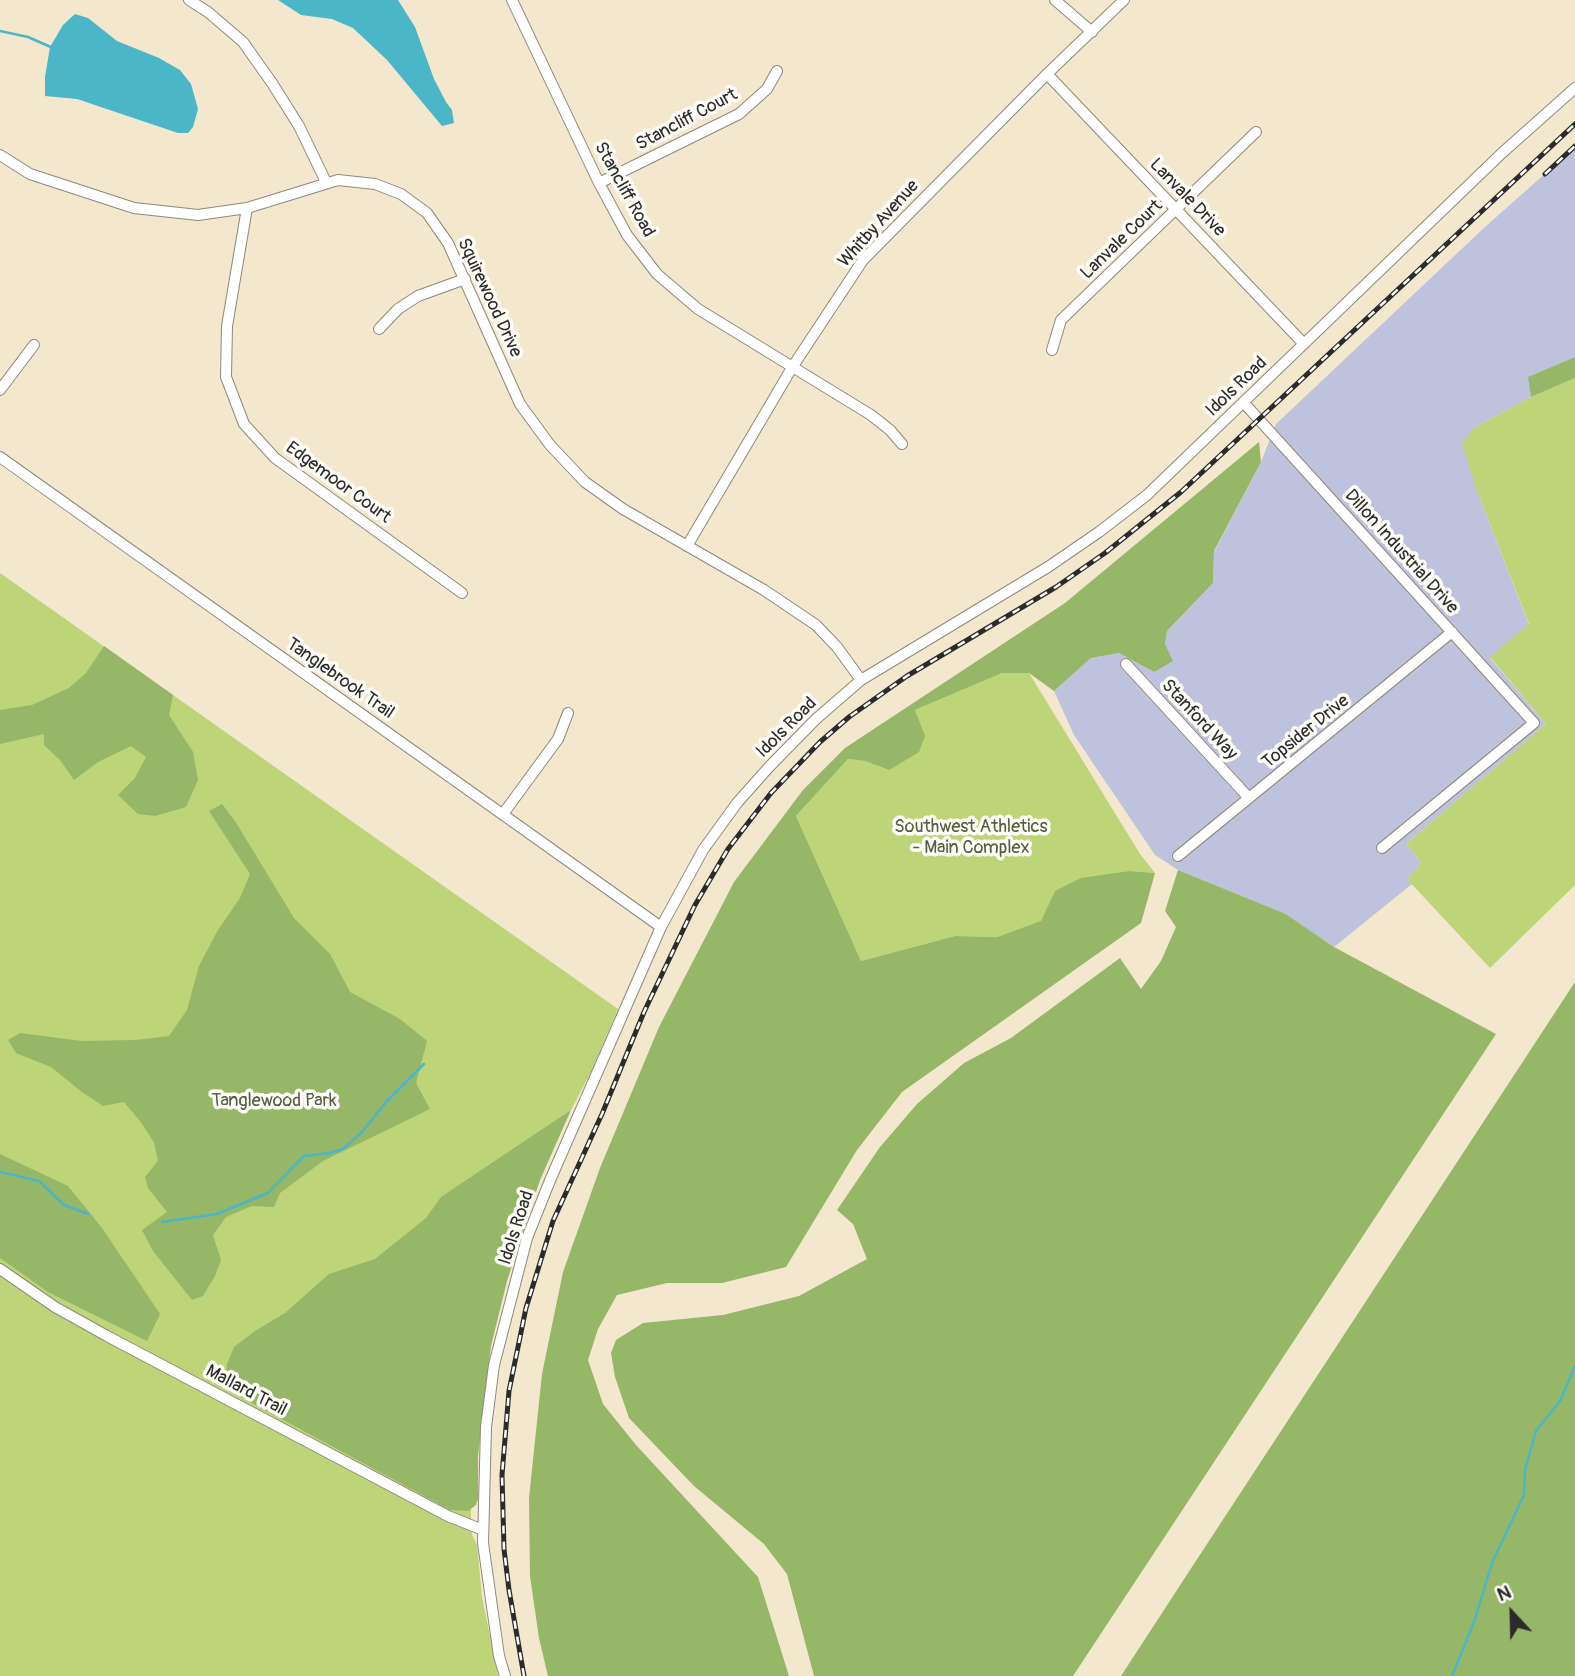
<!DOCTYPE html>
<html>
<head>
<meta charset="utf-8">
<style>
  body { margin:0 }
  #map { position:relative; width:1575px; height:1676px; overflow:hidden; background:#f3e7ce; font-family:Pangolin,sans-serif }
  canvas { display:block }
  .north { position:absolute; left:1477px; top:1578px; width:70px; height:70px; -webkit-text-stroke:5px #fdfcf7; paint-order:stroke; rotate:338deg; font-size:19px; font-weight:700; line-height:28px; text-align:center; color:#2b2b2b }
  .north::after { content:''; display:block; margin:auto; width:24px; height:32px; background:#2b2b2b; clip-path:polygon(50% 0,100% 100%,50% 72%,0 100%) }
</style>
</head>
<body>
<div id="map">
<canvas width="1575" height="1676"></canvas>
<div class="north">N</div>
</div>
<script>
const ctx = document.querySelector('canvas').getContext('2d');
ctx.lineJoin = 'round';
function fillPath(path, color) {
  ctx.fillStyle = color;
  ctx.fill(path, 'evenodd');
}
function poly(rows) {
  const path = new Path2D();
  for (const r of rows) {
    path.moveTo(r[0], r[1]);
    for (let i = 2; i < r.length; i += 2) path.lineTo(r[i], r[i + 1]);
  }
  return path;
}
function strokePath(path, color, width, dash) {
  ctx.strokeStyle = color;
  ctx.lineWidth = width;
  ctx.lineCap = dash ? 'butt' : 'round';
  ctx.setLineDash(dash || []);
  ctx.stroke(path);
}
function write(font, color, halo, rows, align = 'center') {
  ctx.font = font + ' Pangolin,sans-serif';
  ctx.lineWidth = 7;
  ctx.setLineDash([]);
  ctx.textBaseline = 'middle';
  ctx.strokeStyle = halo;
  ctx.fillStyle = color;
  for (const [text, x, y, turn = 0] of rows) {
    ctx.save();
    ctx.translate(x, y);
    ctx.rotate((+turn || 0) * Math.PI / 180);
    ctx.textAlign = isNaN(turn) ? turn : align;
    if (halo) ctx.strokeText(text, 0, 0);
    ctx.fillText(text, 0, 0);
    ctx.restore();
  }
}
fillPath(poly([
  [1575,147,1575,357,1529,377,1531,397,1474,428,1477,491,1529,625,1490,658,1546,724,1406,844,1422,863,1407,879,1412,884,1334,947,1286,914,1178,870,1155,855,1074,735,1054,691,1091,658,1119,653,1154,672,1165,644,1167,631,1213,583,1214,552,1261,462,1276,424,1485,227]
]), '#bfc2dd');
fillPath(poly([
  [1575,378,1575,885,1490,968,1407,879,1422,863,1406,844,1546,724,1490,657,1529,624,1477,491,1462,443,1474,428,1531,397],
  [0,573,618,1009,593,1068,571,1110,565,1114,551,1145,496,1302,471,1485,471,1521,472,1535,477,1545,482,1597,498,1676,0,1676],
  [1002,673,1029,673,1140,854,1155,873,1130,871,1055,891,1042,921,997,937,955,936,861,961,796,816,848,759,865,761,889,770,924,736,915,710]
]), '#bdd478');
fillPath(poly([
  [1575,357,1575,378,1531,397,1528,377],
  [1259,442,1261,462,1214,551,1213,583,1167,631,1165,644,1173,661,1154,672,1119,653,1091,658,1054,691,1029,673,1002,673,915,710,925,736,919,752,889,770,865,761,848,759,796,816,861,961,955,936,997,937,1041,921,1055,891,1081,878,1130,871,1155,873,1141,923,902,1092,857,1150,786,1267,722,1283,667,1283,617,1295,598,1329,588,1360,603,1404,636,1445,758,1577,789,1676,548,1676,539,1638,530,1576,529,1498,542,1374,563,1272,600,1168,659,1027,734,882,803,790,845,748,1065,603],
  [104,646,173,695,169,715,193,752,198,780,186,807,155,816,138,814,118,795,135,778,146,757,131,746,98,762,74,780,60,760,44,745,44,734,0,744,0,710,32,705,69,688,86,673],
  [222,804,235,821,294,918,330,954,350,992,400,1019,427,1041,416,1083,430,1109,323,1161,280,1193,274,1207,252,1206,226,1217,213,1235,221,1260,215,1276,203,1296,192,1300,153,1251,142,1230,167,1212,148,1188,145,1177,158,1161,154,1142,140,1121,124,1102,103,1106,82,1092,51,1067,16,1053,8,1040,20,1033,81,1041,136,1040,169,1036,187,1010,199,966,218,930,240,898,250,874,209,811],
  [1178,870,1286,914,1334,947,1496,1034,1073,1676,814,1676,787,1574,764,1544,694,1486,629,1418,615,1377,611,1353,616,1340,643,1323,723,1315,799,1296,867,1259,853,1224,837,1210,880,1147,917,1104,964,1063,1011,1038,1120,958,1141,989,1161,961,1176,927,1165,911],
  [1575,982,1575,1676,1121,1676,1190,1570],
  [571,1110,540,1180,507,1281,491,1346,478,1456,478,1499,476,1505,468,1511,450,1510,237,1395,226,1376,227,1364,234,1347,255,1331,285,1313,329,1274,375,1259,426,1218,441,1197],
  [0,1154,68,1186,102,1228,160,1314,147,1341,48,1292,0,1258]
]), '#96b668');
fillPath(poly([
  [278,0,398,0,415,27,434,79,446,102,452,110,454,123,442,126,387,60,353,28,332,19,301,15],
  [75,14,88,18,117,41,159,58,180,70,191,84,198,109,193,127,188,133,178,133,77,99,45,96,45,77,50,47,63,25]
]), '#4bb6c8');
strokePath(poly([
  [0,31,28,37,53,48],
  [0,1172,39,1181,64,1205,88,1214],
  [162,1222,217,1214,268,1193,304,1156,330,1153,343,1149,361,1133,387,1101,424,1064],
  [1452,1676,1474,1622,1492,1563,1524,1495,1525,1470,1536,1431,1560,1401,1575,1366]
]), '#4bb6c8', 2.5);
const minor = poly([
  [189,0,208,12,243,42,272,83,299,126,326,182],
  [512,0,599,183,627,235,657,274,698,309,871,415,890,430,902,444],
  [1055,0,1092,32],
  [1047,74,1304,344],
  [0,155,30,174,134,208,198,215,247,208,338,180,375,184,401,194,427,213,448,243,520,404,550,445,585,482,623,509,764,590,816,625,837,647,861,680],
  [599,183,739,114,767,89,777,71],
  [247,208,227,326,226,377,244,424,275,458,462,593],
  [379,329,398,309,418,296,465,279],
  [1052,350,1061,320,1256,132],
  [0,390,34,345],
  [1244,403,1534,723,1382,848],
  [0,457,661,927],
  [687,546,793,366,863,260,1047,74,1124,0],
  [1126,664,1249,798],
  [503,814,558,739,568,713],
  [1178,856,1452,632],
  [0,1269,55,1307,107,1336,448,1516,483,1530],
  [505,1676,499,1656,483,1543,486,1427,494,1365,527,1238,551,1178,661,927,703,850,737,803,769,767,816,719,861,680,1048,567,1099,532,1147,495,1502,153,1575,88]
]);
strokePath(minor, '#8f897c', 12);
strokePath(minor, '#fff', 10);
const rail = poly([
  [1545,174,1575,146],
  [524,1676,509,1590,504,1549,502,1475,509,1391,526,1308,553,1221,602,1114,644,1012,695,905,728,849,771,793,820,742,849,717,907,676,1056,587,1105,553,1181,492,1575,124]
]);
strokePath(rail, '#2b2b2b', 5);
strokePath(rail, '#fdfcf7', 2.5, [8]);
write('18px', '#2b2b2b', '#fdfcf7', [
  ["Stancliff Court",687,120,-28],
  ["Stancliff Road",624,190,61],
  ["Lanvale Drive",1187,198,46],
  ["Whitby Avenue",879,224,-48],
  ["Lanvale Court",1122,240,-44],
  ["Squirewood Drive",489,298,65],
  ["Idols Road",1237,387,-44],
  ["Edgemoor Court",338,483,36],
  ["Dillon Industrial Drive",1401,552,48],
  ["Tanglebrook Trail",340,679,35],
  ["Stanford Way",1199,720,47],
  ["Idols Road",787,728,-45],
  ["Topsider Drive",1306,732,-39],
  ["Idols Road",517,1228,-72],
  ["Mallard Trail",246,1391,28]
]);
write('18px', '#575e42', '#fdfcf7', [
  ["Southwest Athletics",971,827],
  ["- Main Complex",971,848],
  ["Tanglewood Park",274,1101]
]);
</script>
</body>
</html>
